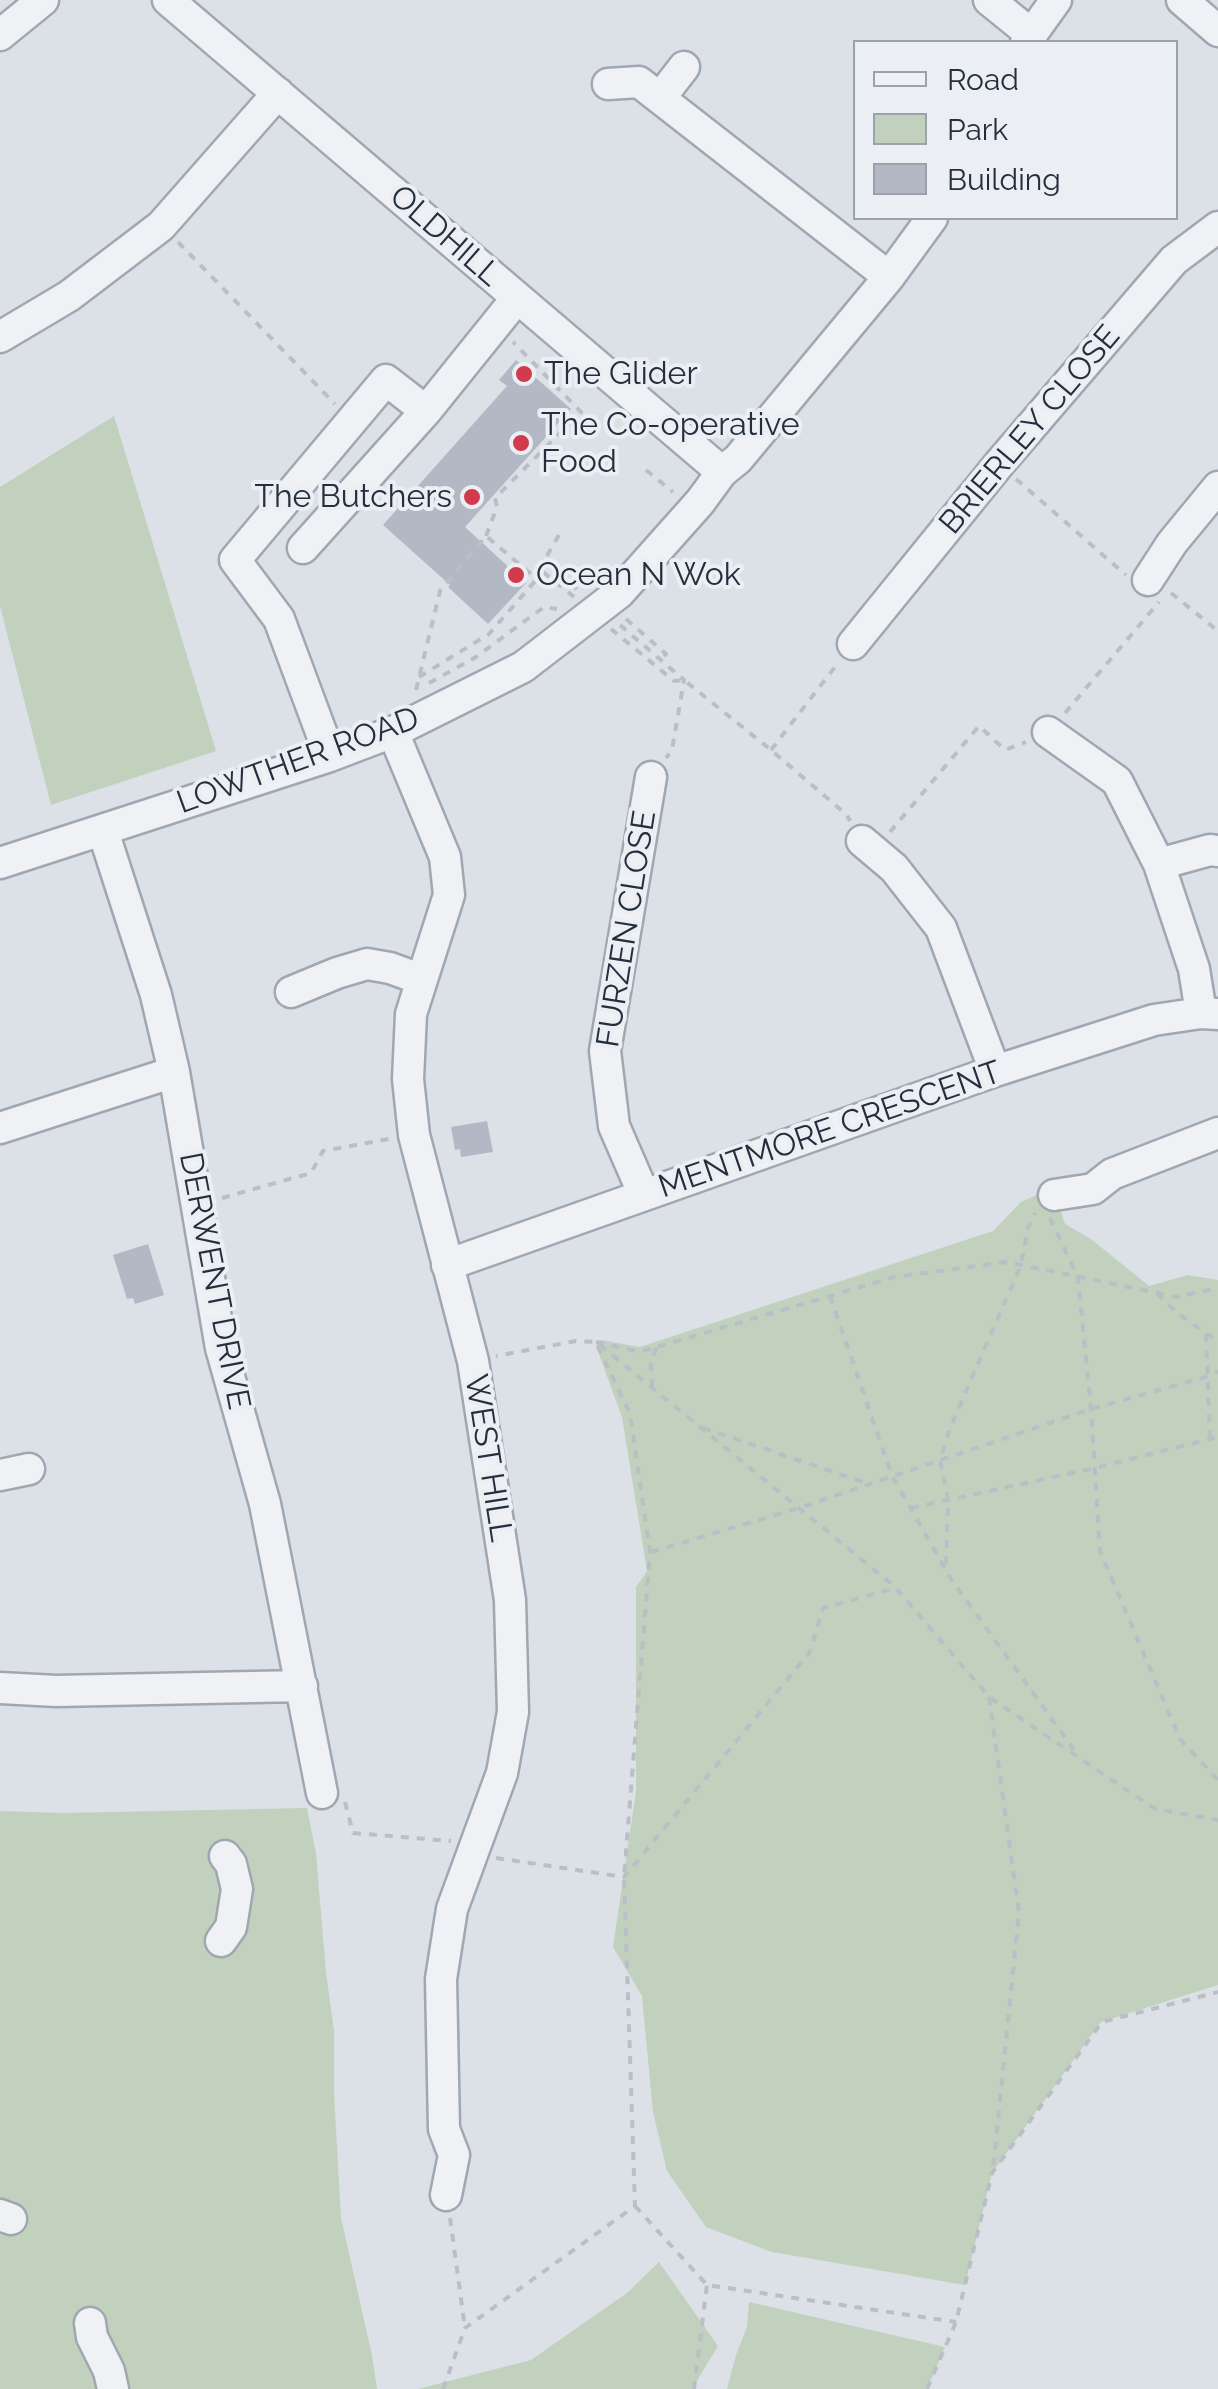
<!DOCTYPE html>
<html>
<head>
<meta charset="utf-8">
<style>
  body { margin:0 }
  #map { position:relative; width:1218px; height:2389px; overflow:hidden; background:#dce0e7; font-family:Raleway,sans-serif }
  canvas { display:block }
  .legend { position:absolute; left:853px; top:40px; width:325px; height:180px; box-sizing:border-box; background:#ebeff4; border:2px solid #9ca2ab; margin:0; padding:12px 18px; list-style:none; font-size:30px; color:#252e3d }
  .legend li { display:flex; align-items:center; gap:20px; height:50px }
  .legend b { width:50px; border:2px solid #9ca2ab }
</style>
</head>
<body>
<div id="map">
<canvas width="1218" height="2389"></canvas>
<ul class="legend">
<li><b style="height:12px;background:#eff1f5"></b>Road</li>
<li><b style="height:28px;background:#c1d1bd"></b>Park</li>
<li><b style="height:28px;background:#b3b9c4"></b>Building</li>
</ul>
</div>
<script>
const ctx = document.querySelector('canvas').getContext('2d');
ctx.lineJoin = 'round';
function fillPath(path, color) {
  ctx.fillStyle = color;
  ctx.fill(path, 'evenodd');
}
function poly(rows) {
  const path = new Path2D();
  for (const r of rows) {
    path.moveTo(r[0], r[1]);
    for (let i = 2; i < r.length; i += 2) path.lineTo(r[i], r[i + 1]);
  }
  return path;
}
function strokePath(path, color, width, dash) {
  ctx.strokeStyle = color;
  ctx.lineWidth = width;
  ctx.lineCap = dash ? 'butt' : 'round';
  ctx.setLineDash(dash || []);
  ctx.stroke(path);
}
function write(font, color, halo, rows, align = 'center') {
  ctx.font = font + ' Raleway,sans-serif';
  ctx.lineWidth = 8;
  ctx.setLineDash([]);
  ctx.textBaseline = 'middle';
  ctx.strokeStyle = halo;
  ctx.fillStyle = color;
  for (const [text, x, y, turn = 0] of rows) {
    ctx.save();
    ctx.translate(x, y);
    ctx.rotate((+turn || 0) * Math.PI / 180);
    ctx.textAlign = isNaN(turn) ? turn : align;
    if (halo) ctx.strokeText(text, 0, 0);
    ctx.fillText(text, 0, 0);
    ctx.restore();
  }
}
fillPath(poly([
  [114,416,216,751,51,805,0,606,0,487],
  [1041,1193,1060,1209,1065,1224,1091,1239,1149,1286,1188,1275,1218,1280,1218,1985,1101,2022,992,2173,965,2285,772,2252,706,2227,667,2171,653,2112,642,1996,613,1947,636,1792,636,1587,647,1571,622,1417,596,1346,601,1340,640,1347,993,1231,1021,1202],
  [307,1808,316,1854,326,1973,334,2031,334,2094,341,2218,372,2355,377,2389,0,2389,0,1811,63,1813],
  [659,2262,718,2346,692,2389,418,2389,531,2360,627,2293],
  [749,2302,945,2347,927,2389,727,2389,736,2355,747,2327]
]), '#c1d1bd');
fillPath(poly([
  [516,360,571,409,465,527,526,583,488,624,448,587,450,585,383,525,507,386,499,380],
  [487,1121,493,1152,461,1157,460,1149,455,1150,451,1127],
  [148,1244,164,1295,135,1304,133,1298,127,1299,113,1255]
]), '#b3b9c4');
const minor = poly([
  [168,0,722,472],
  [989,0,1031,34],
  [1182,0,1218,31],
  [0,35,43,0],
  [1026,42,1056,0],
  [608,84,639,82,889,277],
  [660,98,684,67],
  [0,337,69,296,161,226,278,93],
  [303,548,426,411],
  [1148,580,1172,543,1218,487],
  [853,644,999,464,1174,260,1218,227],
  [393,732,445,857,449,895,411,1014,408,1079,414,1135,473,1361,510,1600,513,1712,502,1773,452,1909,441,1979,444,2129,454,2155,446,2195],
  [1048,732,1117,781,1159,864,1194,969,1201,1013],
  [330,756,279,619,235,560,386,380,426,411,517,298],
  [103,831,156,995,174,1072,221,1348,265,1504,322,1793],
  [862,841,894,868,941,928,995,1071],
  [0,863,330,756,393,732,523,667,619,593,700,502,722,472,738,459,889,277,932,218],
  [1159,864,1210,850,1218,851],
  [291,992,337,973,367,964,390,968,420,979],
  [0,1128,174,1072],
  [644,1195,614,1126,605,1051,651,777],
  [1054,1195,1093,1189,1112,1174,1218,1133],
  [447,1265,995,1071,1154,1020,1201,1013,1218,1014],
  [0,1475,29,1469],
  [0,1688,56,1691,302,1686],
  [221,1941,231,1927,237,1889,231,1864,225,1856],
  [0,2215,11,2219],
  [90,2323,92,2337,109,2371,113,2389]
]);
strokePath(minor, '#a1a7b1', 35);
strokePath(poly([
  [178,242,335,404],
  [646,470,673,492],
  [1016,479,1126,575],
  [559,535,545,559,549,565,579,591],
  [486,536,497,507,495,498,581,412,513,342],
  [543,572,574,597],
  [1171,593,1218,631],
  [626,619,666,654,661,660],
  [620,625,684,680,672,750,666,758],
  [611,629,674,681,684,680,771,750,847,815,850,821],
  [419,677,489,634,543,572,539,569,545,559],
  [429,683,476,657,544,607,557,609],
  [416,690,440,591,486,536,537,579],
  [1065,713,1159,602],
  [771,750,838,663],
  [890,832,979,726,1005,750,1026,742],
  [222,1198,311,1173,323,1151,389,1139],
  [1050,1218,1078,1278,1091,1409,1100,1551,1180,1739,1218,1780],
  [1157,1293,1176,1312,1218,1342],
  [830,1296,892,1476,951,1579,1077,1754],
  [1206,1334,1210,1439],
  [596,1342,640,1352,894,1277,1007,1262,1177,1297,1218,1288],
  [600,1345,894,1586],
  [652,1387,651,1364,656,1348],
  [703,1428,869,1484],
  [911,1508,1095,1468,1218,1437],
  [651,1552,799,1508,1091,1409,1209,1376,1218,1371],
  [946,1564,948,1500,940,1460,950,1428,1021,1265,1028,1228,1035,1213],
  [989,1697,1019,1912,993,2169],
  [345,1802,353,1833,451,1841],
  [496,1858,624,1877,810,1652,823,1608,896,1588,989,1697,1155,1809,1218,1820],
  [635,2206,707,2285,956,2322],
  [450,2218,465,2328],
  [443,2389,465,2328,635,2206,624,1877,650,1552,630,1414,596,1342,576,1341,496,1356],
  [694,2389,707,2285],
  [927,2389,956,2322,992,2173,1102,2022,1218,1992]
]), '#babec5', 4, [8, 8]);
strokePath(minor, '#eff1f5', 30);
for (const [x, y, r, color] of [
  [524,374,10,"#d23b4e"],
  [521,443,10,"#d23b4e"],
  [472,497,10,"#d23b4e"],
  [516,575,10,"#d23b4e"]
]) {
  const dot = new Path2D();
  dot.arc(x, y, r, 0, 2 * Math.PI);
  ctx.fillStyle = color;
  ctx.fill(dot);
  strokePath(dot, '#ebeff4', 4);
}
write('32px', '#252e3d', '#ebeff4', [
  ["OLDHILL",445,236,41],
  ["BRIERLEY CLOSE",1030,430,-50],
  ["LOWTHER ROAD",298,761,-20],
  ["FURZEN CLOSE",627,929,-81],
  ["MENTMORE CRESCENT",830,1130,-19],
  ["DERWENT DRIVE",214,1281,79],
  ["WEST HILL",488,1458,81]
]);
write('32px', '#252e3d', '#ebeff4', [
  ["The Glider",544,374],
  ["The Co-operative",541,425],
  ["Food",541,462],
  ["The Butchers",452,497,"right"],
  ["Ocean N Wok",536,575]
], 'left');
</script>
</body>
</html>
